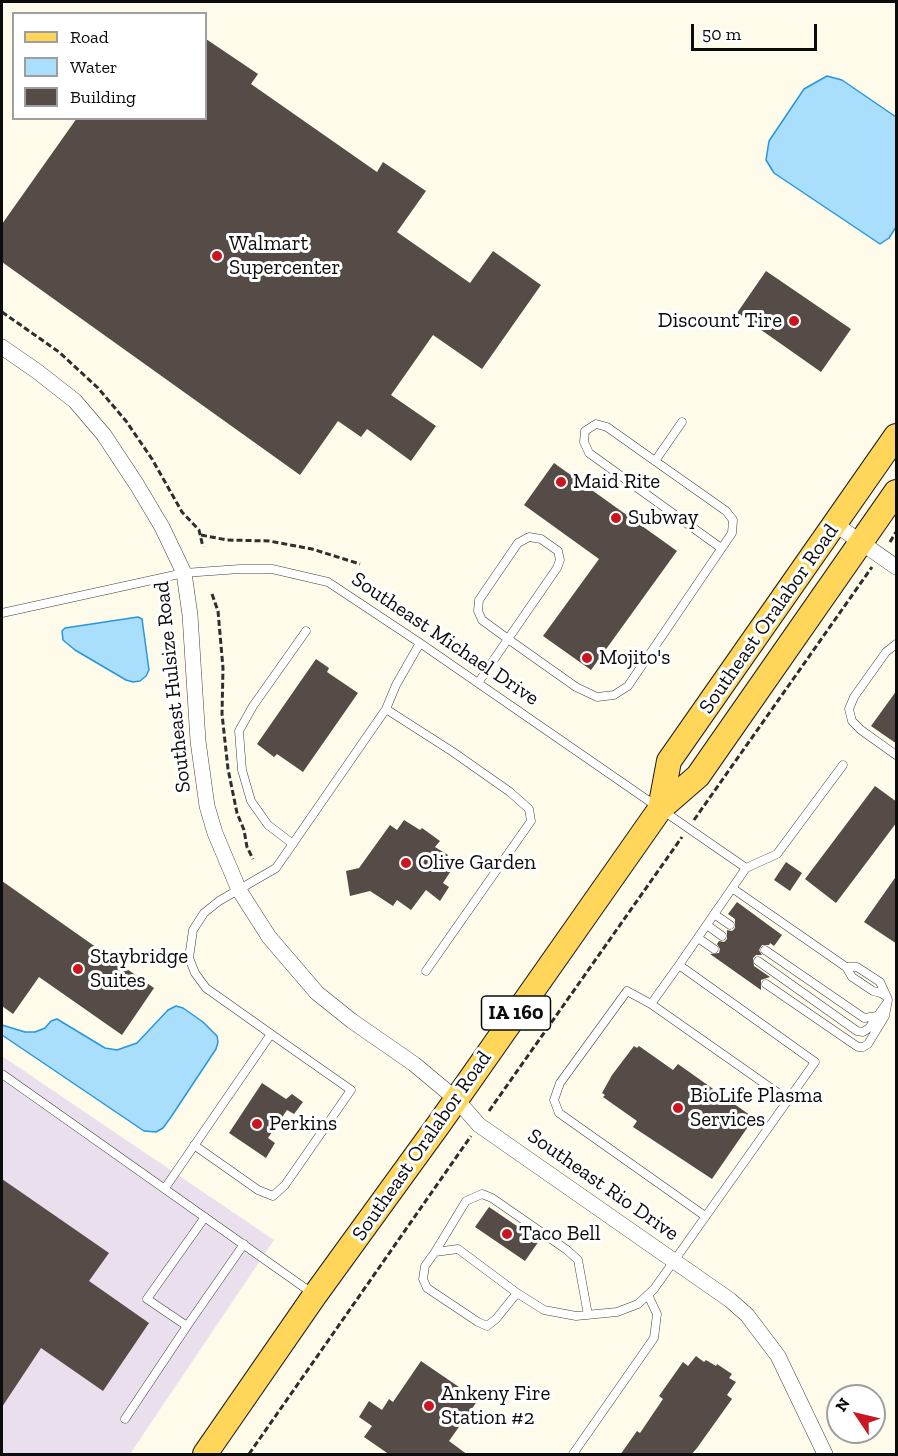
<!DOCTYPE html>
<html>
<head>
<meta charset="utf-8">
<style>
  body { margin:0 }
  #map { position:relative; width:898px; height:1456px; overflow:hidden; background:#fffbea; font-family:"Zilla Slab",serif }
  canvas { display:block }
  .frame { position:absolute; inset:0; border:3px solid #0c0c0c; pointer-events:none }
  .legend { position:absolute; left:12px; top:12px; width:195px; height:108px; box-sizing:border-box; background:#fff; border:2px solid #9e9e9e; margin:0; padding:8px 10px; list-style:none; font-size:18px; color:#0c0c0c }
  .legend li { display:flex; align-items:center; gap:12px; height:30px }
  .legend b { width:30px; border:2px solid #9e9e9e }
  .north { position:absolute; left:826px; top:1384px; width:60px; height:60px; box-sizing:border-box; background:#fff; border:2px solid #9e9e9e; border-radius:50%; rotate:305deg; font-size:16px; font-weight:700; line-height:24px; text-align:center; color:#0c0c0c }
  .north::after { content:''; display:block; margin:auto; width:21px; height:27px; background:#c91620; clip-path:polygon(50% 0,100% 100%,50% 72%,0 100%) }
  .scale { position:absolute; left:691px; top:24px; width:126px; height:27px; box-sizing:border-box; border:3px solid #0c0c0c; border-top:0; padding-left:8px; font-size:18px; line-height:21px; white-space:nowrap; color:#0c0c0c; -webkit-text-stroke:4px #fff; paint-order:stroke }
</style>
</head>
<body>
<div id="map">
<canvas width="898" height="1456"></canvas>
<div class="frame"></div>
<ul class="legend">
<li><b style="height:8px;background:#ffd55a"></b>Road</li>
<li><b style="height:16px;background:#a9defd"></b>Water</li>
<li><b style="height:16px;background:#554c47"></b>Building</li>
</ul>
<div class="north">N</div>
<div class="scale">50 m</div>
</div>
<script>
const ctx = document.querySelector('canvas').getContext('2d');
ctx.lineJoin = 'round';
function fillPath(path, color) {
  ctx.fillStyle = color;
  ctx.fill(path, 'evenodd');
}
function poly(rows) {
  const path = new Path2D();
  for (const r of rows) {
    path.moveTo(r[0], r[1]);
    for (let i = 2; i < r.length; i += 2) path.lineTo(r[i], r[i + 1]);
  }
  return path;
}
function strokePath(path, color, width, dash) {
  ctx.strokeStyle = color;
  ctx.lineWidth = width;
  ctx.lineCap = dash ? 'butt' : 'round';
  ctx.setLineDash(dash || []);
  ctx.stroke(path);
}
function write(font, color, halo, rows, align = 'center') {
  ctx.font = font + ' "Zilla Slab",serif';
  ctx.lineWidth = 6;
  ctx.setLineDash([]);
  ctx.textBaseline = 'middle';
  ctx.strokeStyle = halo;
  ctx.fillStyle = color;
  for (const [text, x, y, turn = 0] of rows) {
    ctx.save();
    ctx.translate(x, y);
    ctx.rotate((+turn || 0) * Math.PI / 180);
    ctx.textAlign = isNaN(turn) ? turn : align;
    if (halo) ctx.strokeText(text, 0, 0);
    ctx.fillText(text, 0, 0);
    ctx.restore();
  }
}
fillPath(poly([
  [2,1056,274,1240,130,1454,2,1454]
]), '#eadfec');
const water = poly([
  [827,76,842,80,896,117,896,227,889,238,880,244,774,173,766,160,769,141,804,89,827,76],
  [138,617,142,619,149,670,146,676,140,681,133,682,126,680,75,650,63,640,62,631,65,628,138,617],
  [176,1006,183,1008,203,1022,217,1036,218,1042,216,1049,171,1117,163,1128,156,1132,144,1131,2,1035,2,1025,25,1032,35,1032,45,1028,51,1021,57,1019,105,1048,117,1050,137,1043,168,1010,176,1006]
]);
fillPath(water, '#a9defd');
strokePath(water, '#2896db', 1.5);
fillPath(poly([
  [206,39,258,74,251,84,377,172,383,162,426,191,397,232,470,283,493,251,541,285,482,369,433,335,391,395,436,426,411,461,367,429,361,437,338,421,300,475,2,262,2,224,77,118,206,118],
  [766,271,851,329,821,372,737,313],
  [554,463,677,551,591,670,543,636,599,559,524,505],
  [316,659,329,668,327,672,358,693,303,772,277,754,274,757,257,744],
  [897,690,897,744,871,726],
  [875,786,897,802,897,822,836,903,805,879],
  [404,820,420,830,422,828,440,841,435,847,448,855,444,861,454,866,443,883,449,887,440,901,426,890,411,910,397,900,393,906,370,891,350,896,346,871,359,868,390,825,397,830],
  [786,862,802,873,790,891,774,880],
  [897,875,897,944,864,922],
  [2,881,154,988,122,1035,39,977,13,1014,2,1006],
  [737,902,782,935,774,946,770,943,769,945,762,945,759,950,762,955,756,955,753,958,754,966,770,977,761,980,761,990,710,954,719,953,720,949,717,944,719,941,724,942,727,939,727,930,732,931,735,928,735,919,728,914],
  [634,1046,637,1048,639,1046,673,1070,678,1064,754,1118,712,1179,633,1127,637,1121,603,1097,605,1095,602,1093,612,1075],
  [262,1083,286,1099,292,1094,303,1102,294,1114,287,1110,268,1138,275,1143,266,1158,229,1133],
  [2,1179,109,1253,89,1281,149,1323,103,1391,41,1348,2,1407],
  [489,1207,539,1241,525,1261,475,1227],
  [696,1356,704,1362,706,1360,716,1366,717,1364,732,1374,729,1378,736,1382,727,1395,732,1399,697,1448,691,1455,620,1455,637,1431,640,1433,663,1399,659,1396,683,1362,688,1366],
  [421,1361,478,1400,449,1441,468,1455,390,1455,364,1437,372,1426,359,1417,369,1401,382,1410,389,1399,393,1402]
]), '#554c47');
const lane = poly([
  [655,461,607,427,596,424,585,431,584,442,589,453,721,548],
  [2,613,184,573,240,569,272,569,328,582,420,643,746,868,679,965],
  [896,644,886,652,854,697,849,709,852,721,861,730,896,755],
  [478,683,495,658,508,639,557,568,560,560,558,551,541,539,529,537,518,543,479,600,478,611,482,620,508,639,576,687,597,697,614,695,628,686,732,533,733,520,726,511,655,461,682,422],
  [386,709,453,752,510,792,529,809,531,821,426,971],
  [293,844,268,825,251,801,242,770,239,731,253,706,306,631],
  [746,868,777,854,843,765],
  [732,888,846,967,852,977,873,991,881,993,887,997,888,1000,885,1016,868,1044,863,1047,858,1047,766,984],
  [714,914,730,925],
  [707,925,722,936],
  [698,938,714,949],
  [765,950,864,1018,877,1016],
  [758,961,857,1031,863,1032,869,1028,886,1004],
  [846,967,857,967,880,982,886,995],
  [651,1004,788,1100],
  [2,1074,312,1293],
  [194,1145,258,1190,273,1196,285,1185,351,1090,271,1034],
  [165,1188,271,1034,206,988,195,973,189,958,193,930,204,913,219,901,276,868,386,709,396,685,420,643],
  [205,1217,147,1299,187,1326,244,1244],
  [435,1252,466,1201,482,1194,492,1198,567,1250,578,1260,588,1315],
  [517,1293,458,1249,435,1252,425,1266,423,1279,427,1288,478,1322,487,1326,496,1319,517,1293,544,1310,576,1316,617,1312,638,1304,654,1289,674,1261,815,1062,679,965,651,1004,627,991,560,1083,554,1100,559,1113,705,1216],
  [125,1419,187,1326],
  [573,1454,654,1338,657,1314,648,1295]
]);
const street = poly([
  [2,347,38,372,75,401,104,435,137,485,162,527,184,573,190,615,198,741,207,806,215,833,239,890,269,937,317,993,352,1021,414,1064,456,1099,479,1125,730,1300,747,1315,778,1356,825,1454],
  [835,524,896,567]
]);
const primary = poly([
  [660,809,669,761,896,436],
  [205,1454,315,1295,439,1124,660,809,698,776,896,492]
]);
strokePath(lane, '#3f3f3f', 9);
strokePath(street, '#3f3f3f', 16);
strokePath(primary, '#1d1d1d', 26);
strokePath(poly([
  [2,312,59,352,98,388,126,421,152,459,182,512,199,530,203,547],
  [201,535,227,540,269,541,312,549,360,564],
  [890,542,896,532],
  [212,594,218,611,223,668,222,714,228,769,237,813,244,830,247,847,253,859],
  [694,820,872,567],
  [489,1111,682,837],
  [249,1454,471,1136]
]), '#2e2e2e', 3, [6, 3]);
strokePath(lane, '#fff', 8);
strokePath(street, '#fff', 15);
strokePath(primary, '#ffd55a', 24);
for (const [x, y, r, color] of [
  [217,256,6,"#c91620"],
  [794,321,6,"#c91620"],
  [561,482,6,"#c91620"],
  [616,518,6,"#c91620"],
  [587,658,6,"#c91620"],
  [406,863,6,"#c91620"],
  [78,969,6,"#c91620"],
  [678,1108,6,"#c91620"],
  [257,1124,6,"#c91620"],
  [507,1234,6,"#c91620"],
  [429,1406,6,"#c91620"]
]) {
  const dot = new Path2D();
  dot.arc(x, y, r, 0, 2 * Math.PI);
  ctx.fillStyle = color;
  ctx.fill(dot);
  strokePath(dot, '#fff', 2);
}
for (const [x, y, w] of [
  [516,1013,69]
]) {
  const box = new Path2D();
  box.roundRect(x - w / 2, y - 17, w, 34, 4.5);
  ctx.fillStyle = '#fff';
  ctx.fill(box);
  strokePath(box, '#0c0c0c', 1.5);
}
write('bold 20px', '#0c0c0c', null, [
  ["IA 160",516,1013]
]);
write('21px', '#0c0c0c', '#fff', [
  ["Walmart",229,244],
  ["Supercenter",229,268],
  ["Discount Tire",782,321,"right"],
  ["Maid Rite",573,482],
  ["Subway",628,518],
  ["Mojito's",599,658],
  ["Olive Garden",418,863],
  ["Staybridge",90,957],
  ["Suites",90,981],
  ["BioLife Plasma",690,1096],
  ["Services",690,1120],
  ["Perkins",269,1124],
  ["Taco Bell",519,1234],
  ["Ankeny Fire",441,1394],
  ["Station #2",441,1418]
], 'left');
write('21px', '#0c0c0c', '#fff', [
  ["Southeast Oralabor Road",769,619,-55],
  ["Southeast Michael Drive",445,639,34],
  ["Southeast Hulsize Road",173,687,-96],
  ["Southeast Oralabor Road",422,1146,-55],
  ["Southeast Rio Drive",603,1185,35]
]);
</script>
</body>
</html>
